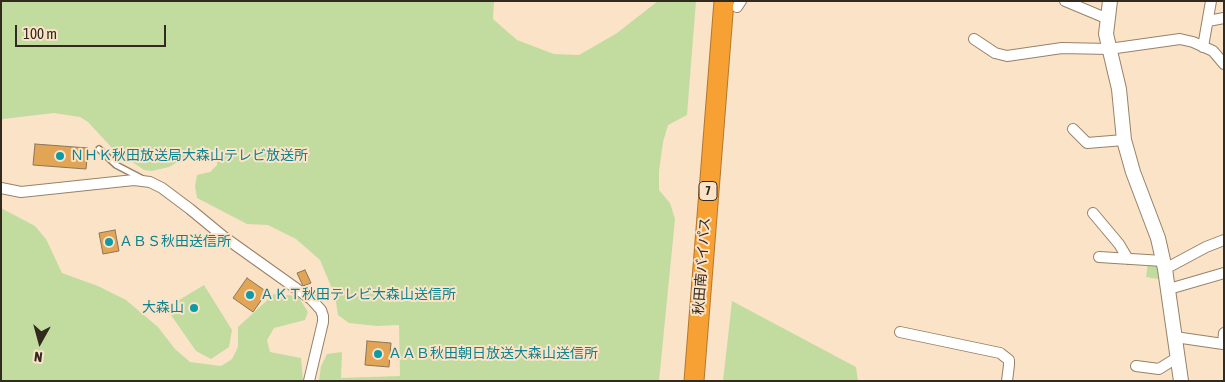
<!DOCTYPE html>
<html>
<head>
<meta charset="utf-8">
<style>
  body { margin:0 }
  #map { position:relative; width:1225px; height:382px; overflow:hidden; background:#fbe3c7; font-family:"Asap Condensed",sans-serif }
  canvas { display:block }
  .frame { position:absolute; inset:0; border:2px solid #32291f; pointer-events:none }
  .north { position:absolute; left:15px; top:317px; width:50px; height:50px; -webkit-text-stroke:4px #fbe3c7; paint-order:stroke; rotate:187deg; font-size:14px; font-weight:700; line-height:20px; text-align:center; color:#32291f }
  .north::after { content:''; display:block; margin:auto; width:18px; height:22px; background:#32291f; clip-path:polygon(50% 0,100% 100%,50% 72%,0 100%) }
  .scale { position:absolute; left:15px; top:25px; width:151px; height:22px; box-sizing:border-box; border:2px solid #32291f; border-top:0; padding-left:6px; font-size:15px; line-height:18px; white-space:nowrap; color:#32291f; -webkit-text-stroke:4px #fbe3c7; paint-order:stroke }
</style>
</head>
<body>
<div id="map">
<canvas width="1225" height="382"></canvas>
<div class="frame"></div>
<div class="north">N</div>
<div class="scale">100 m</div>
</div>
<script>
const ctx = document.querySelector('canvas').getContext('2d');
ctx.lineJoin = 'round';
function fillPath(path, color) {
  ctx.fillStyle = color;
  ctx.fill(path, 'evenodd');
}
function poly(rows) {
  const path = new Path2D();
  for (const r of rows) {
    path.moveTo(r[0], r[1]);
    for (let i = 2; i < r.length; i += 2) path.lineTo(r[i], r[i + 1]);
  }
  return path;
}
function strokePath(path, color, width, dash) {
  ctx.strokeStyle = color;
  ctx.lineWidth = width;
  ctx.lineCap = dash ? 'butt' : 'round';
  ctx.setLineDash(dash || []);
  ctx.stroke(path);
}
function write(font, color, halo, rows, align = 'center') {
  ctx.font = font + ' "Asap Condensed","Noto Sans JP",sans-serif';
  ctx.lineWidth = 4;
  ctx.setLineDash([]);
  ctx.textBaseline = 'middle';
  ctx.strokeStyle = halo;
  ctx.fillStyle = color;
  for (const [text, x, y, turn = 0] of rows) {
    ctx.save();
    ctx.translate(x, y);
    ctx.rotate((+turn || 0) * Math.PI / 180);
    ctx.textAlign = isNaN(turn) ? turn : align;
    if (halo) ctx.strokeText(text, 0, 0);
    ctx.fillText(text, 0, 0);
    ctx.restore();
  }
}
fillPath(poly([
  [1,1,494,1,493,19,517,40,554,54,579,55,617,33,658,1,696,1,687,115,668,125,663,142,659,171,659,190,670,203,675,219,659,381,319,381,321,366,327,354,342,352,341,378,400,376,399,325,377,326,349,323,338,315,335,296,320,260,296,239,268,225,247,224,197,198,195,186,197,175,210,172,217,165,217,159,208,152,195,152,169,167,152,171,144,170,112,148,88,122,80,117,54,113,3,119,1,123],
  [1,208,35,226,46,239,62,273,98,286,126,300,158,327,175,349,190,362,221,366,232,359,238,347,238,327,274,294,298,296,308,312,305,320,274,328,267,340,270,352,301,358,303,381,1,381],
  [1148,262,1160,263,1164,280,1146,277],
  [204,285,232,330,229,347,211,359,196,351,166,308],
  [732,301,856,367,858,381,723,381]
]), '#c2dca0');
const building = poly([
  [35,144,88,148,86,169,33,165,35,144],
  [115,230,119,251,103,254,99,233,115,230],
  [305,270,311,283,303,286,297,273,305,270],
  [247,278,267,292,253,312,233,298,247,278],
  [367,341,391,343,389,367,365,365,367,341]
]);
fillPath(building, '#e1a555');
strokePath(building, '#8a755b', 1);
const lane = poly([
  [99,149,116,165,141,178]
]);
const street = poly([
  [1065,1,1108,19],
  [737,7,741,1],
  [1208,21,1224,18],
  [974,39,995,53,1007,56,1062,48,1109,49,1180,39,1193,42,1213,51,1224,64],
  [1203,47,1211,1],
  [1073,129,1087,143,1124,140],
  [1,188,21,192,134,180,150,182,162,188,190,209,224,237,311,299,321,310,323,316,323,322,309,381],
  [1093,213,1119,244,1128,259],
  [1099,257,1163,261],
  [1165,269,1206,247,1224,240],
  [1169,289,1224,273],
  [900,332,1000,353,1009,360,1009,365,1007,381],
  [1175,337,1223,344,1224,333],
  [1136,366,1159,369,1178,357]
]);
const secondary = poly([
  [1110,1,1106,34,1119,89,1124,140,1133,172,1158,238,1165,269,1181,381]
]);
const highway = poly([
  [694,381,724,1]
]);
strokePath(lane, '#988268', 8);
strokePath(street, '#988268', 12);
strokePath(secondary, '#988268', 16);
strokePath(highway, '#b2772d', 21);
strokePath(lane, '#fff', 5);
strokePath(street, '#fff', 10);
strokePath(secondary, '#fff', 14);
strokePath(highway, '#f7a135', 19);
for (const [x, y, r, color] of [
  [60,156,5,"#0f9aa8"],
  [109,242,5,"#0f9aa8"],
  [250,295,5,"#0f9aa8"],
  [194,308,5,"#0f9aa8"],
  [378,354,5,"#0f9aa8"]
]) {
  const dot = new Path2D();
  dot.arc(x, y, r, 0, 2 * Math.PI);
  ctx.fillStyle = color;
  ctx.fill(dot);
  strokePath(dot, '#fbe3c7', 2);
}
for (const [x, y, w] of [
  [708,191,18]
]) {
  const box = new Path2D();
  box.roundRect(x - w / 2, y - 9.5, w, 19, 4);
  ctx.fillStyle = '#fbe3c7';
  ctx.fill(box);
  strokePath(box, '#32291f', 1);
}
write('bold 12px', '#32291f', null, [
  ["7",708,191]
]);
write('14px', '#0d838f', '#fbe3c7', [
  ["ＮＨＫ秋田放送局大森山テレビ放送所",70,156],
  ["ＡＢＳ秋田送信所",119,242],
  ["ＡＫＴ秋田テレビ大森山送信所",260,295],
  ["大森山",184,308,"right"],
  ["ＡＡＢ秋田朝日放送大森山送信所",388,354]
], 'left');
write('14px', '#32291f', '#fbe3c7', [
  ["秋田南バイパス",702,266,-86]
]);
</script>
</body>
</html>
